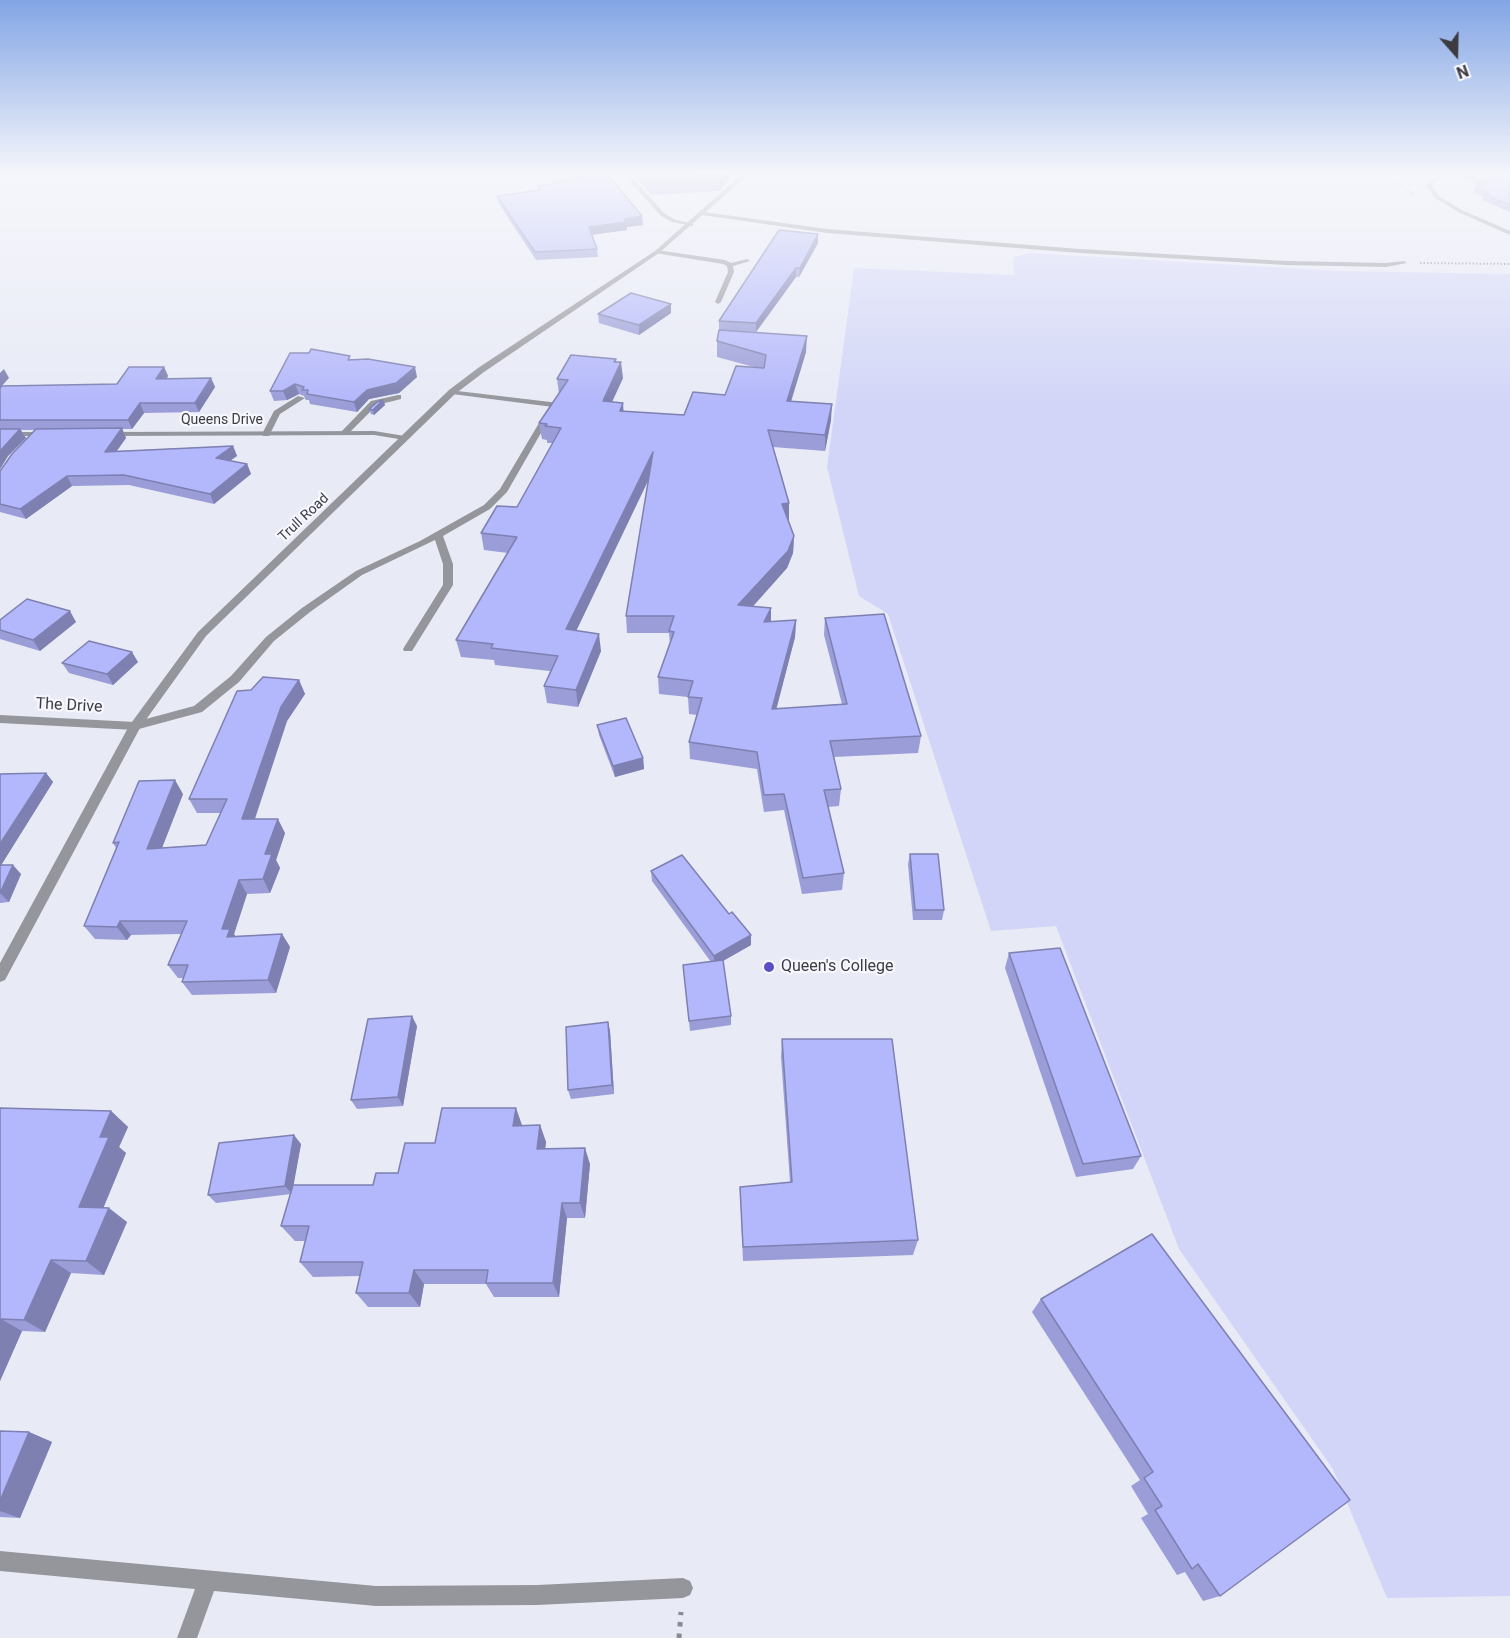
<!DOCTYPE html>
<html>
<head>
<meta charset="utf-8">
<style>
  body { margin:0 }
  #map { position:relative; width:1510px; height:1638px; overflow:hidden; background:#e8eaf6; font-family:Roboto,sans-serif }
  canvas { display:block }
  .north { position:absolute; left:1426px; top:24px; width:60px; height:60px; -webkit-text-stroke:4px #f7f7ff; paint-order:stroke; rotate:160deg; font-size:16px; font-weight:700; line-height:24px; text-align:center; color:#3b3b40 }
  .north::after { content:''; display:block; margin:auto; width:21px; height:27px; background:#3b3b40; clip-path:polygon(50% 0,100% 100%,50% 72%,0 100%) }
</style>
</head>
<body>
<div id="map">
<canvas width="1510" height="1638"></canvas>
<div class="north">N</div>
</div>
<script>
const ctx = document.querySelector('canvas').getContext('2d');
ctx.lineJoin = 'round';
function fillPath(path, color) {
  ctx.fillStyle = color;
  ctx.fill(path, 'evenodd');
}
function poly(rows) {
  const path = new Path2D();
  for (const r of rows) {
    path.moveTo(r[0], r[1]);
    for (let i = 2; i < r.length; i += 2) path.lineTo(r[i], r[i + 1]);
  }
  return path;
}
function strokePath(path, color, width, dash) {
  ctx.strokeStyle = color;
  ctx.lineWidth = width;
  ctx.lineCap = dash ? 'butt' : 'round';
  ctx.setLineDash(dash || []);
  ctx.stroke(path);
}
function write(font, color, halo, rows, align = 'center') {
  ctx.font = font + ' Roboto,sans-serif';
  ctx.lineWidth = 4.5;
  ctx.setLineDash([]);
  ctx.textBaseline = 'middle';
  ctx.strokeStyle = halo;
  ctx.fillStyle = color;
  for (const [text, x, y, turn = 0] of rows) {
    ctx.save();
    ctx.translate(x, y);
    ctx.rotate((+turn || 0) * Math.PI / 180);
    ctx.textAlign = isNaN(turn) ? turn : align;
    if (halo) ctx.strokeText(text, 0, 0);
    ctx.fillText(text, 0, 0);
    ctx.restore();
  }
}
fillPath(poly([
  [1030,253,1340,271,1510,274,1510,1596,1387,1598,1333,1469,1179,1249,1056,926,991,931,888,614,859,596,827,467,854,268,1014,275,1013,257]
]), '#d2d5f7');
strokePath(poly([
  [1381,175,1414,195],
  [1420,263,1510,264]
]), '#8a8b93', 2, [1.5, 2]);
strokePath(poly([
  [679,1638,681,1612]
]), '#8a8b93', 5, [4.5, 7]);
fillPath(poly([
  [704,212,827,229,1080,249,1286,261,1386,263,1404,261,1407,263,1386,267,1286,265,1080,253,827,233,702,215,704,212],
  [449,390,559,403,563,405,549,419,507,492,490,509,443,536,453,564,453,585,412,651,404,651,403,649,443,585,443,564,435,540,362,575,310,612,274,641,239,682,202,712,135,730,131,729,129,726,131,723,194,706,231,676,266,637,302,608,356,571,420,541,484,505,500,489,542,418,553,407,452,394,448,392,449,390],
  [398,395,401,395,401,399,377,405,347,435,340,433,371,401,398,395],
  [298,396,305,398,280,414,269,436,263,436,262,434,274,411,298,396],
  [0,1551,376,1586,537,1585,683,1578,690,1581,693,1588,690,1595,683,1598,537,1605,376,1606,214,1591,197,1638,177,1638,195,1589,0,1571,0,1551]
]), '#95969b');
fillPath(poly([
  [624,175,630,175,665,214,676,220,693,224,693,226,672,222,661,216,624,175],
  [1440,175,1448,175,1436,181,1432,186,1439,196,1462,210,1510,231,1510,235,1458,212,1435,198,1426,186,1432,179,1440,175],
  [657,250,725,260,731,263,747,259,750,261,733,266,734,272,721,302,718,304,715,302,728,272,727,266,723,264,655,253,655,251,657,250],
  [374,431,405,436,409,438,405,440,374,435,110,436,106,434,110,432,374,431],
  [0,432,47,432,51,434,47,436,0,436,0,432],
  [0,715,135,722,141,726,135,730,0,723,0,715]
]), '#95969b');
fillPath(poly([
  [741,175,748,175,659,253,484,372,455,394,206,636,140,728,5,980,0,982,0,963,129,726,198,632,449,390,478,368,655,251,741,175]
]), '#95969b');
fillPath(poly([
  [633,175,729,175,729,180,719,191,652,195],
  [1455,175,1510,175,1510,212,1482,200,1484,197,1473,193,1475,187,1481,186],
  [553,181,643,225,627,227,627,230,592,235,597,249,598,257,536,260,499,204,497,196,538,190,538,186,553,184],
  [818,234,818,243,799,277,796,277,756,332,719,330,719,321],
  [671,313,639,335,599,323,598,314],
  [717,341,806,352,791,402,831,420,825,451,773,447,789,503,789,520,788,520,794,536,793,553,787,568,753,606,771,622,796,620,795,637,776,709,842,704,824,635,825,618,921,736,918,753,834,757,841,789,839,806,828,807,844,873,842,890,802,894,784,810,764,812,757,769,690,759,689,742,697,715,689,714,688,697,659,694,658,677,670,644,669,633,627,633,626,616,648,481,576,631,601,651,578,707,547,703,544,686,550,671,495,665,494,660,461,657,456,640,508,553,484,550,481,533,517,507,553,443,547,443,547,440,542,439,539,423,559,394,557,379,623,378,612,402,624,412,684,415,725,395,754,367,717,357],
  [351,359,417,377,399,393,369,399,357,412,310,404,309,400,306,400,304,396,299,394,287,400,274,401,270,391],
  [164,367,168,376,167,379,211,378,215,387,199,412,144,413,132,429,122,429,126,438,117,451,233,446,237,456,230,461,247,464,251,474,214,504,129,485,72,486,26,519,0,512,0,471,35,430,21,430,26,438,8,456,0,469,0,388,117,384],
  [383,400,385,405,374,415,371,414,369,409],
  [0,620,76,622,40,651,0,639],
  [138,662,113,685,69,673,62,663],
  [299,680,305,694,287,721,255,819,285,833,276,860,280,868,270,893,247,894,234,934,235,936,282,934,290,947,276,993,192,995,182,982,184,978,178,978,168,965,181,934,131,935,127,940,95,939,84,926,116,848,113,843,183,794,162,848,206,845,221,813,197,813,189,799,251,690],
  [597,725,643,758,644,769,615,777,599,735],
  [46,773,53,782,1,865,21,874,9,902,0,903,0,774],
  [910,854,944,910,942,920,913,920,908,864],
  [651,871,729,914,751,935,751,945,723,961,731,1016,731,1025,690,1031,683,965,711,962,652,881],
  [1009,953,1141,1156,1133,1169,1076,1177,1005,968],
  [608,1022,610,1031,614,1094,571,1099,568,1090],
  [417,1026,403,1106,357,1109,351,1100],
  [782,1039,918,1240,913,1255,743,1261,740,1187,790,1182,781,1057],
  [0,1108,111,1111,128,1127,119,1147,126,1153,103,1208,127,1222,104,1275,71,1273,45,1332,22,1331,0,1381],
  [522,1125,540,1125,546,1142,545,1149,590,1164,585,1218,567,1218,559,1297,494,1297,486,1284,424,1284,420,1307,368,1307,356,1293,360,1276,313,1277,300,1262,306,1241,295,1241,281,1226,291,1194,216,1203,208,1195,301,1144,293,1185,373,1185,398,1173,435,1143],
  [1152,1234,1220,1596,1203,1601,1185,1572,1177,1575,1141,1518,1148,1514,1131,1486,1140,1480,1032,1312,1041,1299],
  [0,1431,29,1432,52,1442,20,1518,0,1517]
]), '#9a9dd8');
fillPath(poly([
  [718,175,729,175,729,180,719,191],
  [642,216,643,225,627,227,627,230,590,235,589,227,624,219],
  [818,234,818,243,799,277,800,268],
  [796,268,796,277,756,332,756,323],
  [671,304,671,313,639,335,639,325],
  [807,336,806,352,786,417,787,401],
  [616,359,617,371,621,362,623,378,605,417,603,401],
  [164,367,168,376,160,388,156,379],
  [415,367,417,377,399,393,369,399,357,412,354,402,367,390],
  [4,369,9,378,0,388,0,373],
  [211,378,215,387,199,412,195,403],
  [295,384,299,394,287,400,283,391],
  [383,400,385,405,374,415,373,410],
  [140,403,144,413,132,429,128,420],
  [623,403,624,419,620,411],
  [832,404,831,420,825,451,825,435],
  [122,428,126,438,109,461,105,452],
  [20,429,26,438,8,456,0,469,0,451],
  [233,446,237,456,220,467,216,458],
  [653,452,654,468,569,646,566,629],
  [247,464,251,474,214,504,210,494],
  [67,476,72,486,26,519,20,509],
  [789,503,789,520,782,521,782,504],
  [794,536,793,553,787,568,739,622,738,605],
  [771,608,771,625,764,622],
  [70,611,76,622,40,651,33,640],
  [796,620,795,637,772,726,772,709],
  [599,634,601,651,578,707,576,690],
  [132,652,138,662,113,685,107,674],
  [299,680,305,694,287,721,250,833,242,819,281,707],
  [643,758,644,769,615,777,613,766],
  [46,773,53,782,0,867,0,844],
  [175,780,183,794,156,863,147,849],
  [278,819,285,833,276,860,280,868,270,893,263,879,265,854],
  [13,865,21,874,9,902,0,893],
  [239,880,247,894,234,934,239,942,236,950,222,929],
  [120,921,131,935,127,940,117,927],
  [282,934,290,947,276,993,268,980],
  [751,935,751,945,714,966,714,956],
  [412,1016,417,1026,403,1106,398,1097],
  [608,1022,610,1031,614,1094,612,1085],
  [516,1108,522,1125,520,1143,513,1126],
  [111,1111,128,1127,119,1147,126,1153,98,1221,79,1207,100,1137],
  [540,1125,546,1142,543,1165,537,1149],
  [294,1135,301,1144,292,1194,285,1186],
  [585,1148,590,1164,585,1218,580,1203],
  [562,1203,567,1218,559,1297,553,1283],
  [109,1208,127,1222,104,1275,86,1261],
  [51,1260,71,1273,45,1332,24,1320],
  [414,1270,424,1284,420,1307,409,1293],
  [1,1319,22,1331,0,1381,0,1320],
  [29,1432,52,1442,20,1518,0,1511,0,1501]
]), '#7d80b0');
const building = poly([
  [593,175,608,175,642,216,624,219,626,222,589,227,597,249,535,252,497,196,540,190,538,186,555,184,553,181,593,175],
  [647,175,718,175,651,179,647,175],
  [1469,175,1510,175,1510,205,1485,195,1490,194,1475,187,1491,184,1469,175],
  [779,230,818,234,800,268,796,268,756,323,719,321,779,230],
  [631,293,671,304,639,325,598,314,631,293],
  [719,330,807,336,787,401,832,404,825,435,768,430,789,503,782,504,794,536,788,551,738,605,771,608,764,622,796,620,772,709,847,704,825,618,884,614,921,736,830,741,841,789,824,790,844,873,803,878,784,794,764,795,757,752,689,742,702,698,688,697,693,681,658,677,674,632,669,631,674,616,626,616,653,452,566,629,599,634,576,690,544,686,558,656,491,648,493,644,456,640,517,537,481,533,497,506,517,507,561,428,545,426,547,424,539,423,568,380,557,379,571,355,616,359,614,362,621,362,603,401,623,403,620,411,684,415,693,392,725,395,736,366,764,368,766,355,717,341,719,330],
  [311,349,350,356,348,360,368,359,415,367,396,383,367,390,354,402,307,394,308,390,302,390,304,387,295,384,283,391,270,391,290,353,309,353,311,349],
  [129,367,164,367,156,379,211,378,195,403,140,403,128,420,0,420,0,388,2,386,117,384,129,367],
  [383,400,373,410,369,409,377,402,383,400],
  [122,428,105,452,233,446,216,458,247,464,210,494,124,475,67,476,20,509,0,504,0,471,12,454,36,429,122,428],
  [0,429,20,429,0,451,0,429],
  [27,599,70,611,33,640,0,630,0,620,27,599],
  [89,641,132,652,107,674,62,663,89,641],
  [263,677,299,680,281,707,242,819,278,819,265,854,272,854,263,879,239,880,222,929,230,929,227,937,282,934,268,980,182,982,188,965,168,965,187,921,120,921,117,927,84,926,119,842,113,843,139,781,175,780,147,849,206,845,227,799,189,799,237,691,251,690,263,677],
  [626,718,643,758,613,766,597,725,626,718],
  [46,773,0,844,0,774,46,773],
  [910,854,938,854,944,910,915,910,910,854],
  [682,855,729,914,732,912,751,935,714,956,651,871,682,855],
  [0,865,13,865,0,893,0,865],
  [1060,948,1141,1156,1083,1164,1009,953,1060,948],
  [723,960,731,1016,689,1021,683,965,723,960],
  [412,1016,398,1097,351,1100,368,1019,412,1016],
  [608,1022,612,1085,568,1090,566,1027,608,1022],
  [782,1039,892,1039,918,1240,743,1247,740,1187,792,1182,782,1039],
  [0,1108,111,1111,100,1137,109,1137,79,1207,109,1208,86,1261,51,1260,24,1320,1,1319,0,1320,0,1108],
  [442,1108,516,1108,513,1126,540,1125,537,1149,585,1148,580,1203,562,1203,553,1283,486,1283,488,1270,414,1270,409,1293,356,1293,363,1262,300,1262,309,1226,281,1226,293,1185,373,1185,376,1173,398,1173,405,1143,435,1143,442,1108],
  [294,1135,285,1186,208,1195,219,1143,294,1135],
  [1152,1234,1350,1500,1220,1596,1198,1564,1192,1569,1155,1510,1162,1506,1144,1478,1153,1472,1041,1299,1152,1234],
  [0,1431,29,1432,0,1501,0,1431]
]);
fillPath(building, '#b3b7fb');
strokePath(building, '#7d80b0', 1.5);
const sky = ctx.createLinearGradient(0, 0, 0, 405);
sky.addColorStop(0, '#83a5e5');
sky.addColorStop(0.43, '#f5f6fb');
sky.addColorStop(1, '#f5f6fb00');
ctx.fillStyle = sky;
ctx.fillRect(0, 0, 1510, 405);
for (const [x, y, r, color] of [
  [769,967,6,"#5950c8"]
]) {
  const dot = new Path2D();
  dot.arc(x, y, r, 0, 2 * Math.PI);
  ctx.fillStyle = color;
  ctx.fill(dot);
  strokePath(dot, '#f7f7ff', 2);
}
write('14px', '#3b3b40', '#f7f7ff', [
  ["Queens Drive",222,420],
  ["Trull Road",304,518,-43]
]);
write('16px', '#3b3b40', '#f7f7ff', [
  ["The Drive",69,706,3]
]);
write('16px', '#3b3b40', '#f7f7ff', [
  ["Queen's College",781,967]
], 'left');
</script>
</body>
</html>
